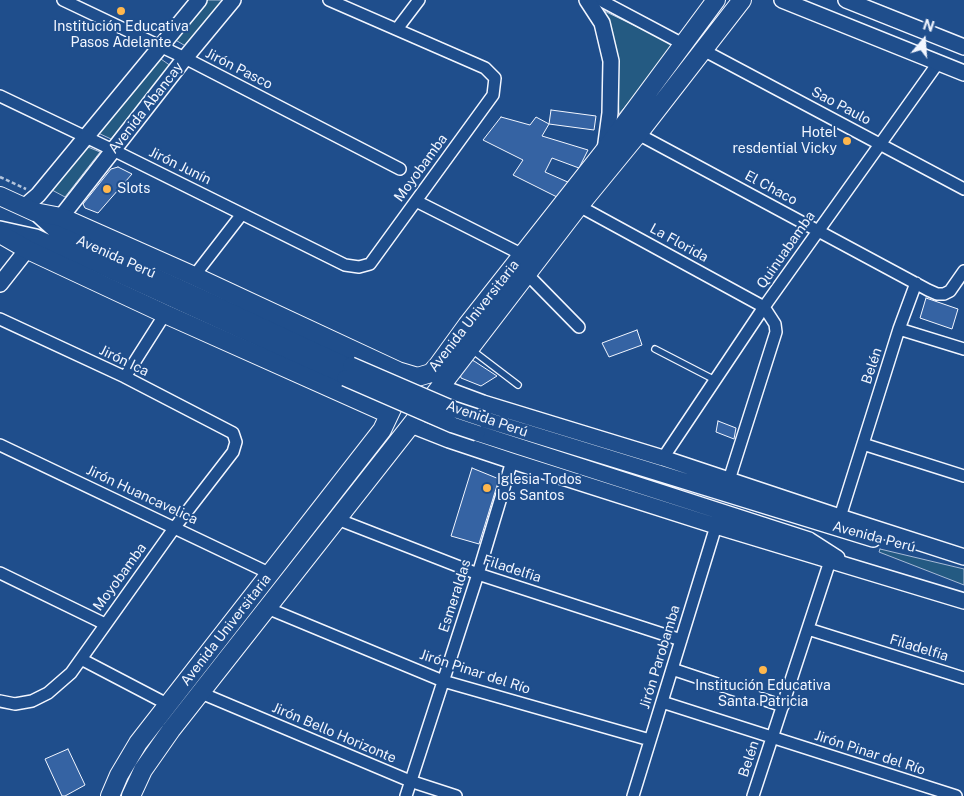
<!DOCTYPE html>
<html>
<head>
<meta charset="utf-8">
<style>
  body { margin:0 }
  #map { position:relative; width:964px; height:796px; overflow:hidden; background:#1f4e8c; font-family:"Public Sans",sans-serif }
  canvas { display:block }
  .north { position:absolute; left:899px; top:15px; width:50px; height:50px; -webkit-text-stroke:4px #1f4e8c; paint-order:stroke; rotate:18deg; font-size:14px; font-weight:700; line-height:20px; text-align:center; color:#f2f6ff }
  .north::after { content:''; display:block; margin:auto; width:18px; height:22px; background:#f2f6ff; clip-path:polygon(50% 0,100% 100%,50% 72%,0 100%) }
</style>
</head>
<body>
<div id="map">
<canvas width="964" height="796"></canvas>
<div class="north">N</div>
</div>
<script>
const ctx = document.querySelector('canvas').getContext('2d');
ctx.lineJoin = 'round';
function fillPath(path, color) {
  ctx.fillStyle = color;
  ctx.fill(path, 'evenodd');
}
function poly(rows) {
  const path = new Path2D();
  for (const r of rows) {
    path.moveTo(r[0], r[1]);
    for (let i = 2; i < r.length; i += 2) path.lineTo(r[i], r[i + 1]);
  }
  return path;
}
function strokePath(path, color, width, dash) {
  ctx.strokeStyle = color;
  ctx.lineWidth = width;
  ctx.lineCap = dash ? 'butt' : 'round';
  ctx.setLineDash(dash || []);
  ctx.stroke(path);
}
function write(font, color, halo, rows, align = 'center') {
  ctx.font = font + ' "Public Sans",sans-serif';
  ctx.lineWidth = 4;
  ctx.setLineDash([]);
  ctx.textBaseline = 'middle';
  ctx.strokeStyle = halo;
  ctx.fillStyle = color;
  for (const [text, x, y, turn = 0] of rows) {
    ctx.save();
    ctx.translate(x, y);
    ctx.rotate((+turn || 0) * Math.PI / 180);
    ctx.textAlign = isNaN(turn) ? turn : align;
    if (halo) ctx.strokeText(text, 0, 0);
    ctx.fillText(text, 0, 0);
    ctx.restore();
  }
}
const green = poly([
  [204,0,224,0,189,48,172,38,204,0],
  [602,10,673,44,673,50,619,114,617,72,602,10],
  [158,57,171,66,111,139,96,132,158,57],
  [88,147,100,152,65,197,52,190,88,147],
  [880,549,964,569,964,585,879,552,880,549]
]);
fillPath(green, '#245a82');
strokePath(green, '#a8bbd7', 1);
const building = poly([
  [551,110,596,116,594,130,549,124,551,110],
  [501,117,530,125,536,117,549,124,542,136,588,150,579,168,552,158,545,172,570,183,559,198,513,175,523,160,483,140,501,117],
  [118,167,132,174,98,213,85,208,83,204,111,169,118,167],
  [926,298,958,309,952,329,920,318,926,298],
  [637,330,642,345,609,357,602,343,637,330],
  [471,360,474,361,497,376,481,386,461,378,460,373,471,360],
  [718,421,736,428,734,439,716,432,718,421],
  [472,468,499,479,479,544,451,536,472,468],
  [68,749,85,785,65,796,62,796,45,759,68,749]
]);
fillPath(building, '#3563a3');
strokePath(building, '#f2f6ff', 1);
const lane = poly([
  [655,349,715,380],
  [472,350,518,385]
]);
const street = poly([
  [63,0,185,58,400,169],
  [600,0,683,44],
  [397,29,419,0],
  [703,50,964,189],
  [0,96,113,150,345,265,359,267,370,264,493,95,495,78,485,68,329,0],
  [638,134,928,290,937,294,944,294,950,291,964,271],
  [416,201,523,255],
  [579,206,764,307,775,324,776,332,729,480],
  [527,274,579,327],
  [194,276,242,214],
  [0,319,125,377,233,433,236,442,233,452,175,527,71,673,48,693,32,701,15,704,0,701],
  [899,329,964,349],
  [125,377,165,314],
  [863,444,964,476],
  [0,445,271,574],
  [663,458,764,307,938,63],
  [840,517,899,329,916,283],
  [337,519,478,574,681,640],
  [0,573,105,624],
  [267,608,443,681,650,740],
  [808,629,964,678],
  [81,659,167,704],
  [672,669,783,706],
  [201,693,410,781,456,796],
  [662,702,956,796],
  [406,796,478,574,512,461],
  [633,796,716,526],
  [753,796,830,561]
]);
const secondary = poly([
  [587,0,602,23,611,61,610,113,605,150],
  [782,0,964,73],
  [846,0,964,47],
  [24,207,38,195,199,0],
  [35,212,56,231,351,365],
  [61,217,185,58,233,0],
  [0,229,36,237,345,378],
  [0,284,33,242],
  [440,387,483,403,663,458,840,517,964,557],
  [483,419,873,539],
  [411,425,449,440,512,461,716,526,964,601],
  [477,433,809,540,837,558]
]);
const primary = poly([
  [0,196,35,212,61,217,194,276,398,371,418,377],
  [0,234,28,250,165,314,389,414],
  [110,796,119,775,138,743,382,430,400,392,414,378,431,373,438,365,467,325,605,150,716,0],
  [131,796,143,770,171,730,411,425,579,206,638,134,742,0]
]);
strokePath(lane, '#f2f6ff', 8);
strokePath(street, '#f2f6ff', 14);
strokePath(secondary, '#f2f6ff', 18);
strokePath(primary, '#f2f6ff', 20);
strokePath(poly([
  [0,177,26,189]
]), '#b3c4dc', 2.5, [4, 2.5]);
strokePath(lane, '#1f4e8c', 5.5);
strokePath(street, '#1f4e8c', 11);
strokePath(secondary, '#1f4e8c', 15);
strokePath(primary, '#1f4e8c', 18);
const secondaryBridge = poly([
  [351,365,453,409,483,419],
  [345,378,453,425,477,433]
]);
strokePath(secondaryBridge, '#f2f6ff', 18, []);
strokePath(secondaryBridge, '#1f4e8c', 15);
for (const [x, y, r, color] of [
  [121,11,5,"#ffb74d"],
  [847,141,5,"#ffb74d"],
  [107,189,5,"#ffb74d"],
  [487,488,5,"#ffb74d"],
  [763,670,5,"#ffb74d"]
]) {
  const dot = new Path2D();
  dot.arc(x, y, r, 0, 2 * Math.PI);
  ctx.fillStyle = color;
  ctx.fill(dot);
  strokePath(dot, '#1f4e8c', 2);
}
write('14px', '#f2f6ff', '#1f4e8c', [
  ["Institución Educativa",121,27],
  ["Pasos Adelante",121,43],
  ["Hotel",837,133,"right"],
  ["resdential Vicky",837,149,"right"],
  ["Slots",117,189,"left"],
  ["Iglesia Todos",497,480,"left"],
  ["los Santos",497,496,"left"],
  ["Institución Educativa",763,686],
  ["Santa Patricia",763,702]
]);
write('14px', '#f2f6ff', '#1f4e8c', [
  ["Jirón Pasco",239,69,27],
  ["Sao Paulo",841,106,28],
  ["Avenida Abancay",146,108,-52],
  ["Jirón Junín",180,166,26],
  ["Moyobamba",421,168,-54],
  ["El Chaco",771,188,28],
  ["La Florida",679,243,29],
  ["Quinuabamba",786,250,-55],
  ["Avenida Perú",116,257,24],
  ["Avenida Universitaria",474,316,-52],
  ["Jirón Ica",124,361,26],
  ["Belén",872,366,-72],
  ["Avenida Perú",487,419,19],
  ["Jirón Huancavelica",142,495,25],
  ["Avenida Perú",874,537,15],
  ["Filadelfia",512,569,18],
  ["Moyobamba",120,577,-54],
  ["Esmeraldas",455,596,-72],
  ["Avenida Universitaria",226,630,-52],
  ["Filadelfia",919,648,17],
  ["Jirón Parobamba",660,657,-73],
  ["Jirón Pinar del Río",475,672,18],
  ["Jirón Bello Horizonte",334,733,23],
  ["Jirón Pinar del Río",870,753,18],
  ["Belén",749,759,-72]
]);
</script>
</body>
</html>
